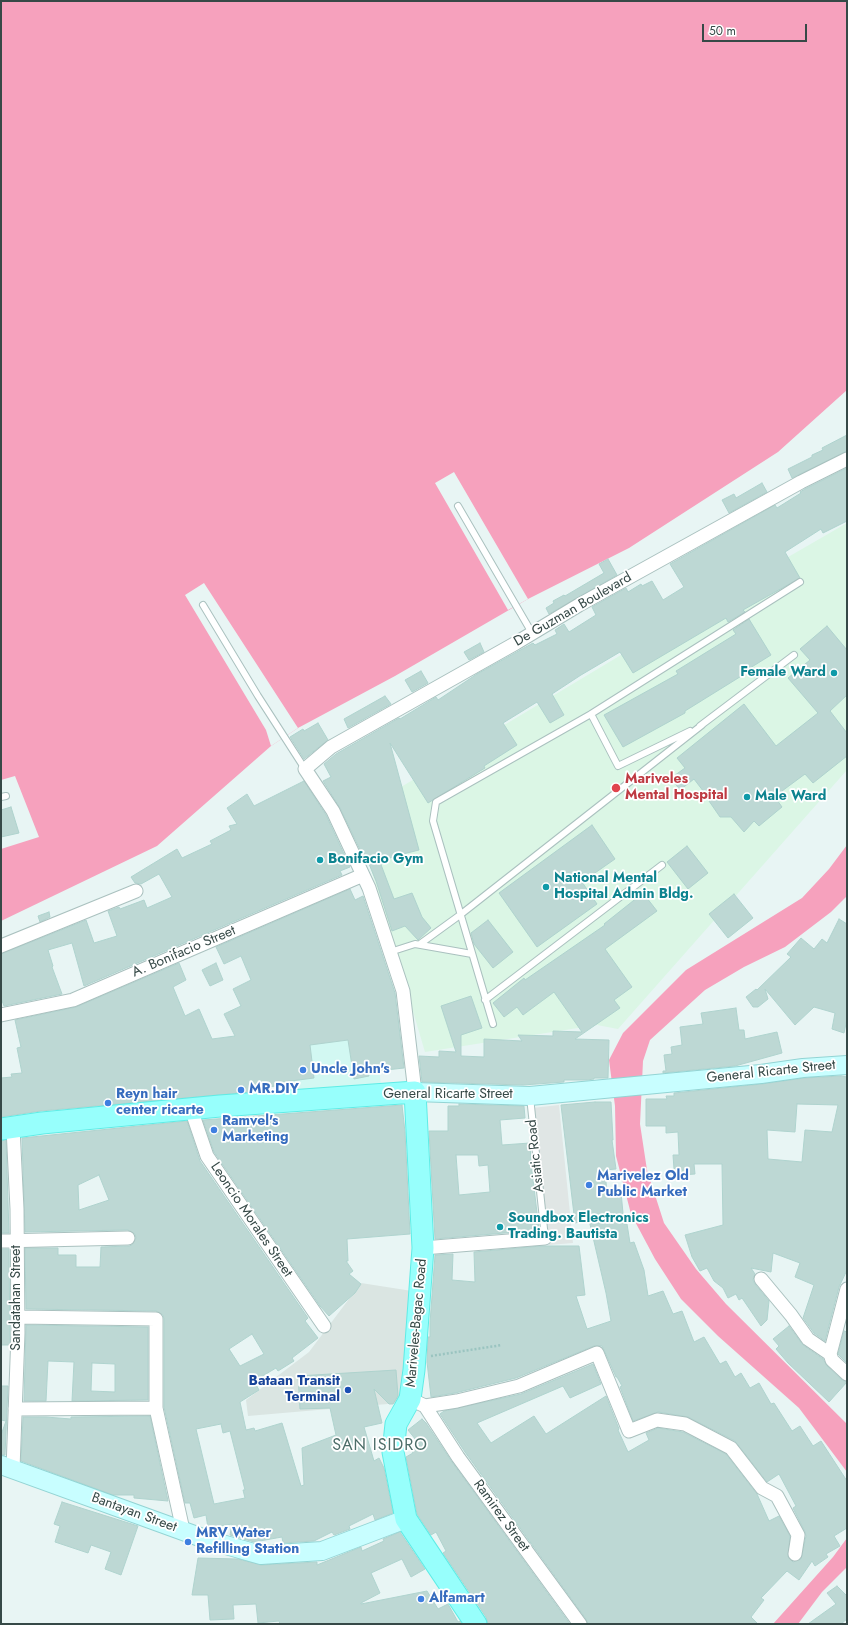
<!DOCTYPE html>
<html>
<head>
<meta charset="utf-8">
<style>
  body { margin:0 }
  #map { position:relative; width:848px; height:1625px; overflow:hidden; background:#e8f5f4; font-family:Jost,sans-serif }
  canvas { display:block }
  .frame { position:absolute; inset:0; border:2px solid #364947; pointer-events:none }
  .scale { position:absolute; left:702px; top:24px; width:105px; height:18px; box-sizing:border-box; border:2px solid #364947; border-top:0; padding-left:5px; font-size:12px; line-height:14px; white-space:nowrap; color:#364947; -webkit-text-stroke:3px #fff; paint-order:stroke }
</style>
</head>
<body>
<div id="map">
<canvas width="848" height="1625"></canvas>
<div class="frame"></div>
<div class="scale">50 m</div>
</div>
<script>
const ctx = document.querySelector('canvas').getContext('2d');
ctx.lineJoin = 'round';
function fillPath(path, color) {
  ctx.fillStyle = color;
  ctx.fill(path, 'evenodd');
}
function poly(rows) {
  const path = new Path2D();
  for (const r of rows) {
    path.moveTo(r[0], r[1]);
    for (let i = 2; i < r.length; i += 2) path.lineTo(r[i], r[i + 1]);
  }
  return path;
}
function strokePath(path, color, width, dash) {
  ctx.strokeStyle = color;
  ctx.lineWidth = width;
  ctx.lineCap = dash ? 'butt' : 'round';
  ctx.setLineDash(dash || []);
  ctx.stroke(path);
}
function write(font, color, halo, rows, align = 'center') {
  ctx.font = font + ' Jost,sans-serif';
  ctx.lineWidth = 3.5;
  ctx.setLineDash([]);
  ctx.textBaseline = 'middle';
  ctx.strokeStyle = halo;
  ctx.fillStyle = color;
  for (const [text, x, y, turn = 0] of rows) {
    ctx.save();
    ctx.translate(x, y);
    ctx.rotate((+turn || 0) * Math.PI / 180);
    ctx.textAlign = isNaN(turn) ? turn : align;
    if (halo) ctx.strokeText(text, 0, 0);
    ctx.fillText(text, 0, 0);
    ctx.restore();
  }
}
fillPath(poly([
  [373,1017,381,1085,290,1094,284,1026]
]), '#d2f8f2');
fillPath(poly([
  [361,1283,412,1291,399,1403,248,1416,246,1400,309,1352]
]), '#dae5e2');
fillPath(poly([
  [847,523,847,770,618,1029,597,1025,425,1052,370,866,390,858,371,805,686,616]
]), '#dbf6e5');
fillPath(poly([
  [559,1105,573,1243,549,1245,532,1108]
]), '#e0e6e5');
fillPath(poly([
  [1,1,847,1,847,390,778,452,629,548,528,599,395,676,298,728,271,746,157,846,1,921],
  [847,845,847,896,831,912,785,947,744,967,705,990,650,1040,643,1061,640,1124,647,1170,664,1223,696,1269,726,1304,847,1424,847,1472,799,1408,718,1336,681,1299,655,1259,631,1214,616,1156,615,1106,609,1060,623,1033,686,970,802,898,829,869],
  [847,1538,847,1567,822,1592,798,1624,773,1624,833,1557]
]), '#f6a1bd');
fillPath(poly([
  [454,472,528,599,508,610,435,483],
  [204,583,298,728,271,746,266,730,185,595],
  [15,776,39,837,1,849,1,780]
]), '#e8f5f4');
const building = poly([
  [847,435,847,451,792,478,788,469,812,457,812,455,823,450,822,448,847,435],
  [847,468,847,521,823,533,821,529,785,552,800,578,743,610,745,612,728,622,726,618,633,673,620,652,581,675,552,694,564,715,550,723,537,702,503,723,517,745,484,766,485,768,428,803,390,743,419,850,395,856,380,862,394,899,412,893,422,917,431,928,418,940,405,926,392,931,376,881,367,859,365,860,340,808,323,781,331,777,324,764,336,754,399,718,400,719,436,697,438,700,477,674,533,643,535,645,557,634,555,630,564,624,569,632,596,615,592,607,626,588,628,592,641,584,642,586,652,581,663,600,684,587,670,564,775,505,777,508,801,493,800,492,805,489,847,468],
  [762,483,767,492,729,513,722,500,734,494,736,498,762,483],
  [608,559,617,575,549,614,546,608,554,603,553,601,564,595,565,596,604,573,599,564,608,559],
  [749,619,771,655,742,673,743,675,685,711,685,713,623,747,604,715,678,674,676,671,736,634,733,630,749,619],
  [827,626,847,650,847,695,830,711,847,733,847,756,813,783,805,774,782,791,784,794,777,800,782,807,759,826,754,821,744,832,731,817,720,817,709,801,710,800,694,779,680,790,671,778,685,768,677,758,744,704,776,746,818,713,788,678,810,660,800,649,827,626],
  [480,643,484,652,469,660,464,652,480,643],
  [421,671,428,683,412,692,405,680,421,671],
  [385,696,391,704,348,728,344,719,385,696],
  [318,723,328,740,304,759,290,737,303,729,304,731,318,723],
  [304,781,326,815,350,867,340,871,342,875,84,986,72,943,48,950,53,966,52,967,62,994,4,1006,1,998,1,954,86,920,94,943,117,936,108,911,119,907,120,909,144,900,147,908,172,897,159,874,141,884,135,883,131,877,177,849,182,858,212,844,210,841,231,830,229,826,237,824,227,808,247,794,254,806,304,781],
  [11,807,19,833,1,837,1,810,11,807],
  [592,825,615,859,582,882,597,904,537,947,499,893,592,825],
  [687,846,708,873,688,889,667,862,687,846],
  [350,889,355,900,363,896,395,993,404,1068,368,1072,369,1076,354,1079,348,1040,310,1045,314,1078,283,1082,284,1085,251,1089,252,1092,41,1111,1,1117,1,1078,12,1077,11,1074,22,1073,17,1048,21,1047,15,1020,76,1007,179,963,186,980,173,987,185,1016,199,1009,212,1039,235,1036,224,1014,241,1006,233,989,251,980,241,956,224,964,216,947,350,889],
  [643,893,657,911,605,949,632,987,614,1000,620,1008,575,1039,609,1040,608,1078,594,1078,594,1079,587,1080,564,1080,564,1082,523,1085,422,1082,419,1056,439,1057,439,1051,456,1052,441,1006,471,996,482,1028,461,1035,461,1056,484,1057,484,1039,522,1041,518,1035,553,1036,553,1031,582,1032,554,992,523,1015,517,1007,504,1017,493,1003,524,978,525,980,605,925,604,924,643,893],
  [734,894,753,918,728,938,709,914,734,894],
  [49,912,50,917,40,922,38,916,49,912],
  [839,919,847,924,847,1019,844,1033,832,1029,835,1013,814,1007,795,1025,765,989,768,999,758,1007,753,1007,746,997,756,989,757,990,791,957,787,954,801,938,814,949,822,939,827,943,839,919],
  [488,920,513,952,493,968,474,944,471,933,488,920],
  [216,963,223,980,210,986,202,970,216,963],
  [736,1008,739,1030,744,1030,745,1039,777,1032,782,1053,735,1066,663,1073,663,1071,666,1071,664,1055,672,1054,671,1047,682,1045,680,1027,703,1024,701,1013,736,1008],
  [841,1076,847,1077,847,1270,839,1287,825,1341,814,1333,803,1318,814,1285,795,1277,800,1263,773,1253,771,1272,751,1268,755,1274,753,1280,755,1284,769,1301,767,1320,761,1326,742,1298,739,1300,736,1294,728,1298,723,1288,714,1281,707,1268,700,1271,692,1257,685,1235,723,1225,722,1164,694,1164,695,1174,682,1175,682,1169,674,1169,673,1155,679,1155,678,1132,666,1133,666,1126,646,1126,646,1099,667,1099,666,1096,674,1096,674,1093,762,1084,804,1078,841,1076],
  [797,1104,838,1105,832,1132,805,1130,802,1162,768,1159,767,1130,795,1132,797,1104],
  [595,1102,611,1102,613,1140,612,1140,616,1169,605,1170,607,1194,621,1192,624,1224,627,1224,630,1243,634,1242,644,1270,648,1296,663,1291,673,1314,682,1311,694,1342,704,1337,720,1364,726,1361,735,1377,741,1373,750,1388,759,1383,771,1404,774,1403,792,1431,800,1426,813,1446,821,1441,847,1481,847,1528,834,1536,840,1546,826,1554,828,1557,815,1566,812,1561,799,1580,787,1571,761,1598,764,1600,751,1617,758,1624,588,1624,586,1619,465,1452,440,1414,444,1411,521,1394,593,1364,601,1384,570,1398,563,1386,477,1423,491,1443,534,1416,546,1434,606,1396,619,1429,618,1430,628,1452,649,1440,646,1433,658,1428,683,1432,726,1454,757,1494,769,1521,779,1516,790,1536,788,1557,793,1562,801,1559,806,1536,805,1532,793,1508,796,1506,779,1474,767,1482,735,1441,688,1417,658,1412,633,1421,620,1387,622,1386,617,1377,616,1377,604,1350,602,1346,594,1346,516,1378,455,1393,431,1397,427,1362,428,1337,430,1337,430,1323,435,1255,453,1254,452,1280,475,1282,474,1252,541,1246,579,1246,585,1295,576,1296,587,1329,611,1321,606,1293,589,1220,575,1223,561,1105,595,1102],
  [459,1104,524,1106,525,1118,500,1120,502,1145,530,1143,531,1162,539,1230,435,1239,429,1131,448,1131,448,1106,459,1106,459,1104],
  [456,1155,478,1155,479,1166,488,1165,490,1192,459,1195,456,1155],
  [402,1105,405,1132,410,1234,347,1239,348,1261,346,1261,353,1271,349,1274,361,1284,355,1293,329,1316,320,1306,214,1152,203,1120,402,1105],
  [187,1121,200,1161,308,1318,305,1321,318,1338,292,1358,294,1361,278,1371,276,1368,254,1381,259,1390,240,1402,246,1430,254,1428,255,1431,282,1423,301,1486,304,1485,302,1448,336,1435,330,1408,300,1409,298,1376,396,1370,398,1396,393,1404,389,1404,374,1389,382,1423,364,1427,374,1461,379,1458,384,1468,393,1513,375,1520,373,1514,349,1526,350,1529,334,1535,332,1532,314,1541,283,1543,282,1537,254,1542,230,1535,232,1524,208,1528,206,1515,194,1518,190,1503,185,1503,164,1407,164,1319,163,1315,156,1311,26,1309,25,1248,58,1248,58,1255,76,1255,76,1267,100,1267,101,1247,129,1246,132,1245,136,1238,135,1234,128,1230,25,1232,22,1138,187,1121],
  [99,1175,109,1200,79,1210,78,1185,99,1175],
  [252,1334,264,1354,240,1366,229,1349,252,1334],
  [221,1424,223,1433,230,1431,245,1490,243,1490,245,1498,214,1504,196,1429,221,1424],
  [6,1140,9,1233,1,1233,1,1141,6,1140],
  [1,1249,9,1249,10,1345,1,1345,1,1249],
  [26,1325,148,1327,148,1400,72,1401,74,1362,48,1361,46,1401,24,1401,26,1325],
  [92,1363,115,1364,115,1392,91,1391,92,1363],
  [789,1326,803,1345,823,1359,827,1366,842,1380,847,1382,829,1402,788,1363,776,1349,779,1346,773,1339,789,1326],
  [844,1331,847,1332,847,1363,838,1354,844,1331],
  [1,1386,8,1386,5,1455,1,1455,1,1435,6,1421,1,1420,1,1386],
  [150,1416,168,1501,134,1498,134,1495,113,1495,21,1461,23,1417,46,1417,71,1419,71,1417,150,1416],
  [422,1419,426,1423,452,1462,570,1624,488,1624,486,1617,443,1553,446,1551,436,1532,431,1535,417,1514,406,1457,413,1453,412,1451,420,1445,408,1430,422,1419],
  [62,1502,138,1526,121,1575,105,1569,111,1552,91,1545,88,1553,55,1542,60,1526,54,1524,62,1502],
  [400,1532,425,1569,411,1577,402,1559,371,1573,380,1593,361,1603,361,1604,427,1591,438,1609,448,1604,458,1622,460,1621,462,1624,280,1624,279,1621,258,1623,256,1604,233,1605,234,1619,210,1620,208,1595,192,1595,198,1558,238,1559,261,1565,317,1562,317,1565,361,1547,362,1551,384,1541,383,1539,400,1532],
  [837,1586,847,1596,847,1619,841,1624,808,1624,836,1604,827,1593,837,1586]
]);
fillPath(building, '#bdd8d4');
strokePath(building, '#afd3ce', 1);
const lane = poly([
  [458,506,532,633],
  [203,605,258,696,305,769],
  [591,714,618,766,690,731],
  [700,726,794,655],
  [1,797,6,796],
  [420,944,460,915,702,725],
  [390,952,415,944,472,954],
  [485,1000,662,865],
  [493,1024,433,821,436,802,591,714,800,582],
  [530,1097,545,1238]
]);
const street = poly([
  [1,946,136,891],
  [1,1015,73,1000,363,875],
  [415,1092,403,991,369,888,333,811,305,769,331,747,516,643,579,605,801,482,847,459],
  [191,1109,207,1156,324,1326],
  [13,1128,17,1209,18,1333,13,1469],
  [1,1241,128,1238],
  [423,1248,545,1238],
  [761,1279,791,1315,808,1339,830,1354,832,1360,847,1374],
  [18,1317,156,1319,156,1408,183,1530],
  [830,1354,847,1289],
  [410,1399,425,1406,457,1401,519,1386,597,1353,629,1431,657,1420,685,1424,731,1448,762,1488,777,1496,798,1535,795,1554],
  [425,1406,458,1457,580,1624],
  [15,1409,156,1408]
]);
const secondary = poly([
  [415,1092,530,1096,761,1074,803,1068,847,1065],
  [1,1465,208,1540,261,1555,322,1551,406,1519]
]);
const primary = poly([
  [1,1129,42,1123,220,1106,415,1092,423,1248,414,1370,410,1399,396,1424,393,1452,406,1519,476,1624]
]);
strokePath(lane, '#aac1bf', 8);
strokePath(street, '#aac1bf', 15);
strokePath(secondary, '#93d4d4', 20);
strokePath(primary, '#5fece6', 23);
strokePath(poly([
  [431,1356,502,1345]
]), '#9ac4c0', 2.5, [2, 2]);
strokePath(lane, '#fff', 6);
strokePath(street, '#fff', 13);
strokePath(secondary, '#c8feff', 18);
strokePath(primary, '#97fffc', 21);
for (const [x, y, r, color] of [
  [834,673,4,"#0f9aa8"],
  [616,788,5,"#e0444e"],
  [747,797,4,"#0f9aa8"],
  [320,860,4,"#0f9aa8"],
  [546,887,4,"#0f9aa8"],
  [303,1070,4,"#3f7fe0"],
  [241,1090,4,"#3f7fe0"],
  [108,1103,4,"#3f7fe0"],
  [214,1130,4,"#3f7fe0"],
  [589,1185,4,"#3f7fe0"],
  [500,1227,4,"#0f9aa8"],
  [348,1390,4,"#1a4fb4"],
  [188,1542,4,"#3f7fe0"],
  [421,1599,4,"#3f7fe0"]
]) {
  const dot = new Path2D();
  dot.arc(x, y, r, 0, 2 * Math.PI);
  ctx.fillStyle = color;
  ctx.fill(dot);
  strokePath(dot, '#fff', 1.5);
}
write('14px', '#364947', '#fff', [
  ["De Guzman Boulevard",573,610,-30],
  ["A. Bonifacio Street",184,952,-23],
  ["General Ricarte Street",771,1072,-6],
  ["General Ricarte Street",448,1095],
  ["Asiatic Road",536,1156,-96],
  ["Leoncio Morales Street",251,1220,56],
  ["Sandatahan Street",17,1298,-90],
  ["Mariveles-Bagac Road",417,1323,-85],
  ["Bantayan Street",134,1513,20],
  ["Ramirez Street",501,1516,54]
]);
write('bold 14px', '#0d838f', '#fff', [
  ["Female Ward",826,673,"right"],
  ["Male Ward",755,797],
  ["Bonifacio Gym",328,860],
  ["National Mental",554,879],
  ["Hospital Admin Bldg.",554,895],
  ["Soundbox Electronics",508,1219],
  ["Trading. Bautista",508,1235]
], 'left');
write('bold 14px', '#be3a42', '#fff', [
  ["Mariveles",625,780],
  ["Mental Hospital",625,796]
], 'left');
write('bold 14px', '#366cbe', '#fff', [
  ["Uncle John's",311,1070],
  ["MR.DIY",249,1090],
  ["Reyn hair",116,1095],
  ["center ricarte",116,1111],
  ["Ramvel's",222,1122],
  ["Marketing",222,1138],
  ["Marivelez Old",597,1177],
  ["Public Market",597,1193],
  ["MRV Water",196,1534],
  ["Refilling Station",196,1550],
  ["Alfamart",429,1599]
], 'left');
write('bold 14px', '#164399', '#fff', [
  ["Bataan Transit",340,1382],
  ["Terminal",340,1398]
], 'right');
ctx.letterSpacing = '1px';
write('16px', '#4c6d68', '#fff', [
  ["SAN ISIDRO",380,1446]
]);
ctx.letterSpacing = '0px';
</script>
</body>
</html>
